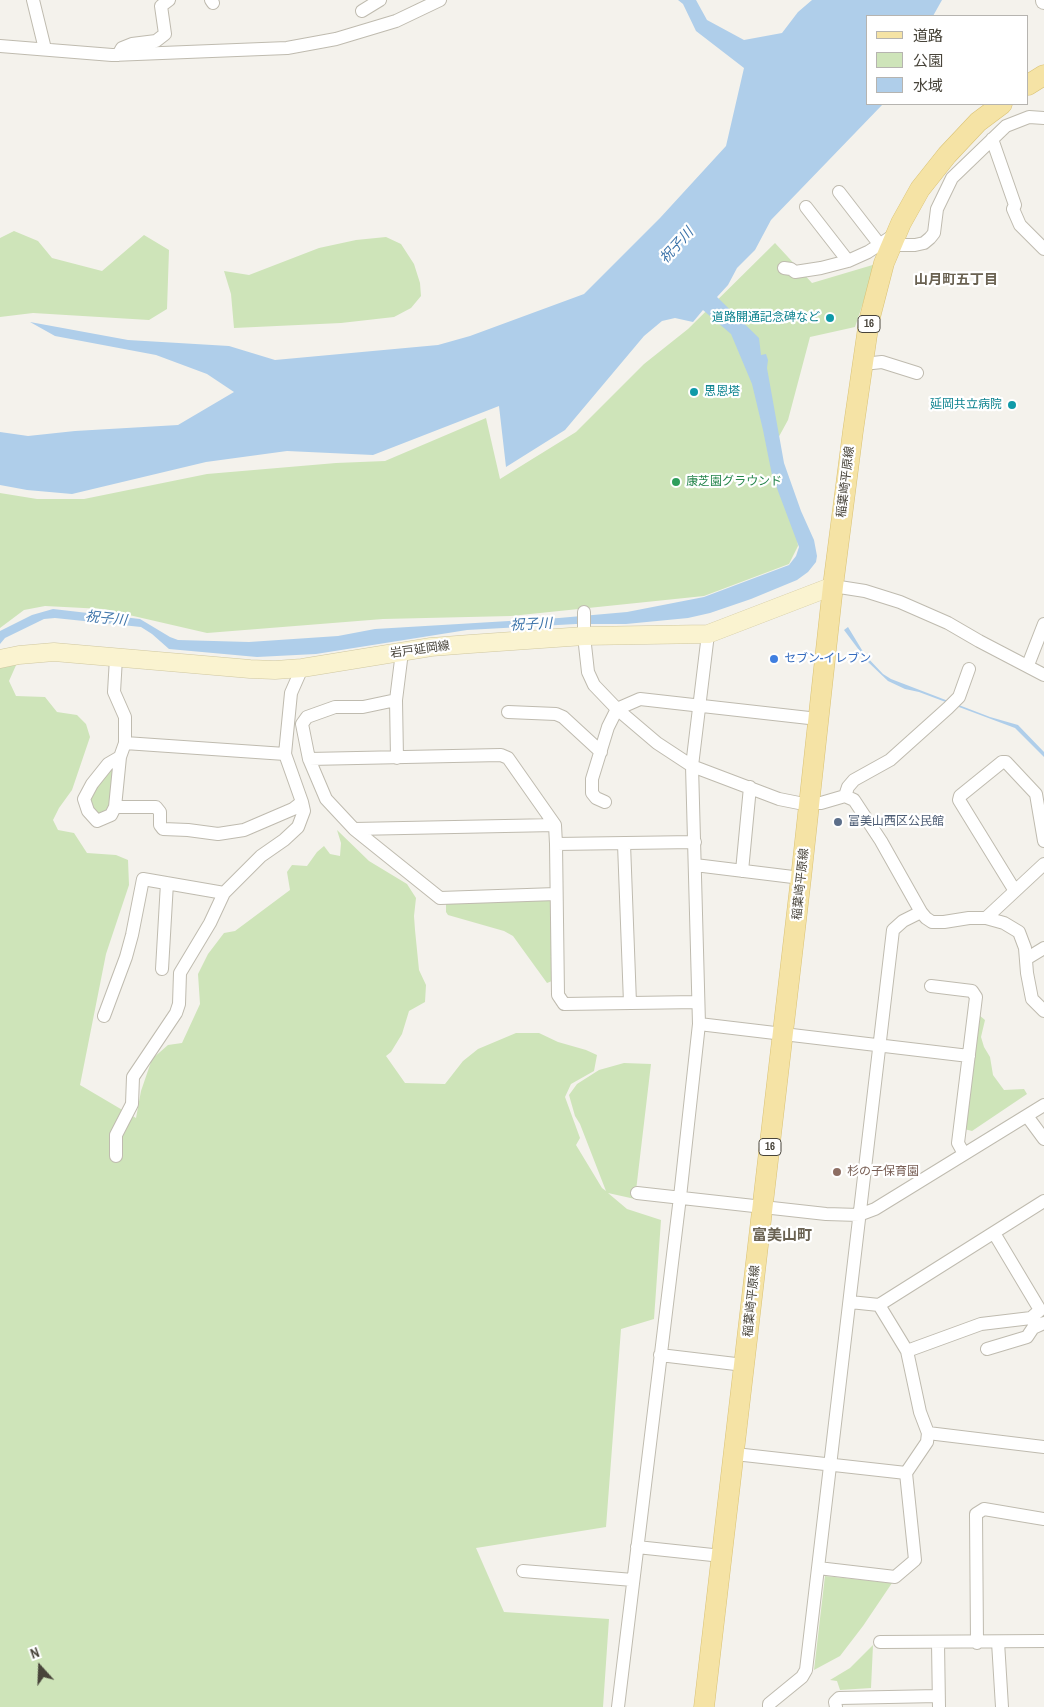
<!DOCTYPE html>
<html>
<head>
<meta charset="utf-8">
<style>
  body { margin:0 }
  #map { position:relative; width:1044px; height:1707px; overflow:hidden; background:#f4f2ec; font-family:"Archivo Narrow","Noto Sans JP",sans-serif }
  canvas { display:block }
  .legend { position:absolute; left:866px; top:15px; width:162px; height:90px; box-sizing:border-box; background:#fff; border:1px solid #b6b4b0; margin:0; padding:6px 9px; list-style:none; font-size:15px; color:#48443a }
  .legend li { display:flex; align-items:center; gap:10px; height:25px }
  .legend b { width:25px; border:1px solid #b6b4b0 }
  .north { position:absolute; left:15px; top:1642px; width:50px; height:50px; -webkit-text-stroke:4px #fff; paint-order:stroke; rotate:340deg; font-size:14px; font-weight:700; line-height:20px; text-align:center; color:#48443a }
  .north::after { content:''; display:block; margin:auto; width:18px; height:22px; background:#48443a; clip-path:polygon(50% 0,100% 100%,50% 72%,0 100%) }
</style>
</head>
<body>
<div id="map">
<canvas width="1044" height="1707"></canvas>
<ul class="legend">
<li><b style="height:6px;background:#f5e3a5"></b>道路</li>
<li><b style="height:14px;background:#cee4b9"></b>公園</li>
<li><b style="height:14px;background:#afceea"></b>水域</li>
</ul>
<div class="north">N</div>
</div>
<script>
const ctx = document.querySelector('canvas').getContext('2d');
ctx.lineJoin = 'round';
function fillPath(path, color) {
  ctx.fillStyle = color;
  ctx.fill(path, 'evenodd');
}
function poly(rows) {
  const path = new Path2D();
  for (const r of rows) {
    path.moveTo(r[0], r[1]);
    for (let i = 2; i < r.length; i += 2) path.lineTo(r[i], r[i + 1]);
  }
  return path;
}
function strokePath(path, color, width, dash) {
  ctx.strokeStyle = color;
  ctx.lineWidth = width;
  ctx.lineCap = dash ? 'butt' : 'round';
  ctx.setLineDash(dash || []);
  ctx.stroke(path);
}
function write(font, color, halo, rows, align = 'center') {
  ctx.font = font + ' "Archivo Narrow","Noto Sans JP",sans-serif';
  ctx.lineWidth = 4.5;
  ctx.setLineDash([]);
  ctx.textBaseline = 'middle';
  ctx.strokeStyle = halo;
  ctx.fillStyle = color;
  for (const [text, x, y, turn = 0] of rows) {
    ctx.save();
    ctx.translate(x, y);
    ctx.rotate((+turn || 0) * Math.PI / 180);
    ctx.textAlign = isNaN(turn) ? turn : align;
    if (halo) ctx.strokeText(text, 0, 0);
    ctx.fillText(text, 0, 0);
    ctx.restore();
  }
}
fillPath(poly([
  [14,231,38,241,52,258,102,271,144,235,169,250,167,309,149,320,33,313,0,317,0,238],
  [386,237,401,244,414,264,420,283,421,296,411,308,394,317,341,323,234,328,231,294,224,271,249,275,319,248,356,240],
  [775,243,812,283,876,264,855,327,810,337,788,420,776,442,793,500,798,546,789,564,704,596,511,616,383,619,207,633,103,609,45,606,24,610,0,628,0,493,37,499,84,499,207,474,336,463,385,461,486,418,500,479,576,432,644,364,688,329],
  [17,663,9,681,16,696,45,697,57,712,77,715,86,724,90,737,72,790,59,808,53,820,58,830,74,833,87,853,116,855,128,860,129,885,106,954,80,1085,136,1118,141,1091,152,1059,168,1045,182,1043,200,1004,198,974,208,954,224,933,235,931,290,890,287,872,292,865,307,866,317,852,324,846,330,854,340,856,341,843,337,830,369,861,407,884,416,898,414,916,415,930,419,970,426,985,425,1002,409,1011,402,1034,391,1052,386,1056,405,1083,445,1084,463,1061,478,1049,516,1033,539,1033,558,1042,586,1050,597,1055,594,1071,571,1084,565,1097,580,1138,576,1145,602,1188,606,1191,580,1124,575,1116,569,1095,577,1084,599,1070,624,1063,651,1064,635,1199,608,1193,627,1209,661,1220,654,1319,621,1329,606,1527,476,1548,504,1612,609,1619,603,1707,0,1707,0,666],
  [113,766,111,810,99,817,87,799],
  [551,899,552,981,547,983,513,936,504,931,448,915,446,912,446,904],
  [979,1015,985,1020,981,1037,984,1047,990,1057,993,1075,1004,1090,1024,1089,1027,1094,972,1131,964,1129],
  [825,1576,892,1583,863,1626,840,1656,814,1670],
  [873,1645,871,1688,840,1690,837,1681,830,1680,850,1668]
]), '#cee4b9');
fillPath(poly([
  [678,0,696,0,707,20,744,40,782,33,798,12,812,0,942,0,933,16,868,16,868,104,883,104,771,220,755,250,737,268,728,285,717,297,759,338,761,355,766,354,768,360,767,368,784,463,801,511,814,540,817,556,816,562,808,572,797,580,751,599,710,613,688,618,626,624,576,624,467,630,316,654,257,657,169,649,152,634,141,627,55,618,44,619,5,638,0,644,0,631,32,615,53,609,140,619,170,637,178,640,249,642,338,636,375,629,559,618,627,612,704,597,789,565,796,556,799,547,772,475,763,430,752,384,731,334,703,310,693,322,675,318,662,321,644,336,565,430,506,467,499,406,373,455,287,451,206,462,72,494,27,490,0,485,0,432,28,436,75,431,178,425,234,392,207,374,156,355,55,336,30,322,128,340,229,346,275,360,438,345,470,336,584,294,660,218,726,146,744,68,696,31,683,4],
  [848,627,865,655,883,674,891,679,990,717,1018,725,1044,752,1044,757,1015,728,919,692,905,689,888,681,868,662,844,630]
]), '#afceea');
const minor = poly([
  [33,0,45,49],
  [211,0,213,3],
  [362,11,380,0],
  [0,46,112,55,287,48,336,39,396,21,440,0],
  [118,55,122,48,132,44,156,41,165,34,161,6,169,0],
  [992,139,1015,205,1013,209,1020,225,1044,249],
  [839,192,880,245],
  [806,207,848,261],
  [892,245,915,245,924,243,930,238,934,233,937,209,952,178,1006,126,1029,117,1044,118],
  [784,268,791,269,795,272,821,268,848,261,868,252,894,235],
  [863,364,882,362,917,373],
  [833,586,865,591,900,602,948,623,979,641,1044,675],
  [584,612,584,636,588,672,594,685,617,709,657,743,692,766,779,799,799,803,821,803,845,796,854,800,881,841,921,912,926,918,932,922,944,922,969,918,986,918,1004,923,1019,932,1025,948,1027,973,1032,999,1044,1011],
  [116,658,114,692,125,717,125,743,285,754],
  [1028,665,1044,624],
  [396,700,363,707,335,707,307,717,302,724,309,759,326,799,354,829,440,898,556,894],
  [508,712,556,714,563,717,601,752],
  [125,743,120,757,108,764,92,784,84,799,88,811,97,821,111,815,115,807,156,807,160,812,160,825,163,829,188,830,218,834,244,830,293,809,302,802,285,754,291,693,302,668],
  [397,758,396,700,402,652],
  [309,759,501,755,508,758,555,825,556,844,695,842],
  [845,796,848,787,854,780,890,760,948,708,959,697,969,669],
  [605,802,596,798,592,793,592,779,608,727,617,709,640,699,818,719],
  [115,807,120,757],
  [354,829,555,825],
  [556,844,558,995,564,1004,698,1002],
  [624,844,630,1003],
  [695,865,801,878],
  [742,871,750,787],
  [1015,891,959,800,960,796,1002,762,1006,762,1036,794,1044,841],
  [986,918,1044,864],
  [1026,959,1044,948],
  [162,969,167,883],
  [931,986,972,991,976,997,958,1143,964,1154],
  [104,1016,126,957,132,935,143,879,224,893],
  [699,1024,969,1056],
  [1027,1116,1044,1139],
  [116,1156,116,1135,132,1104,133,1077,176,1013,179,1004,180,973,210,923,224,893,261,856,284,840,298,827,304,811,302,802],
  [637,1193,826,1214,859,1215,875,1209,1044,1105],
  [850,1302,879,1305,1044,1201],
  [879,1305,907,1351,920,1412,928,1433,1044,1447],
  [987,1349,1027,1337,1033,1328,1044,1323],
  [907,1351,981,1324,1031,1318,1040,1310,994,1233],
  [660,1355,744,1365],
  [735,1454,906,1473,927,1442,928,1433],
  [637,1547,722,1556],
  [818,1568,895,1577,915,1560,906,1473],
  [523,1571,633,1580],
  [880,1642,1044,1641],
  [998,1642,1002,1707],
  [938,1643,939,1707],
  [977,1643,976,1514,984,1509,1044,1519],
  [618,1707,680,1197,699,1024,692,766,708,634],
  [769,1707,769,1704,802,1677,806,1670,893,930,903,921,921,912],
  [836,1707,835,1702,839,1698,938,1696]
]);
const tertiary = poly([
  [1044,0,1044,1]
]);
const secondary = poly([
  [0,659,19,655,54,652,250,669,275,670,302,668,431,647,470,644,584,636,708,634,833,586]
]);
const primary = poly([
  [1028,85,1044,75],
  [704,1707,801,878,833,586,853,431,869,321,884,263,901,223,920,189,947,155,978,122,1002,104]
]);
strokePath(minor, '#bfbbaf', 14);
strokePath(tertiary, '#bfbbaf', 18);
strokePath(secondary, '#cfc7a0', 19);
strokePath(primary, '#d9c275', 21);
strokePath(minor, '#fff', 12);
strokePath(tertiary, '#fff', 16);
strokePath(secondary, '#faf3d0', 18);
strokePath(primary, '#f5e3a5', 20);
for (const [x, y, r, color] of [
  [830,318,5,"#0f9aa8"],
  [694,392,5,"#0f9aa8"],
  [1012,405,5,"#0f9aa8"],
  [676,482,5,"#2e9e5b"],
  [774,659,5,"#3f7fe0"],
  [838,822,5,"#5c6f8a"],
  [837,1172,5,"#8d6e63"]
]) {
  const dot = new Path2D();
  dot.arc(x, y, r, 0, 2 * Math.PI);
  ctx.fillStyle = color;
  ctx.fill(dot);
  strokePath(dot, '#fff', 2);
}
for (const [x, y, w] of [
  [869,324,22],
  [770,1147,22]
]) {
  const box = new Path2D();
  box.roundRect(x - w / 2, y - 8.5, w, 17, 4);
  ctx.fillStyle = '#fff';
  ctx.fill(box);
  strokePath(box, '#48443a', 1);
}
write('bold 11px', '#48443a', null, [
  ["16",869,324],
  ["16",770,1147]
]);
write('12px', '#0d838f', '#fff', [
  ["道路開通記念碑など",820,318],
  ["思恩塔",704,392,"left"],
  ["延岡共立病院",1002,405]
], 'right');
write('12px', '#27864d', '#fff', [
  ["康芝園グラウンド",686,482]
], 'left');
write('12px', '#48443a', '#fff', [
  ["稲葉崎平原線",846,482,-83],
  ["岩戸延岡線",420,650,-8],
  ["稲葉崎平原線",801,884,-84],
  ["稲葉崎平原線",752,1301,-84]
]);
write('12px', '#366cbe', '#fff', [
  ["セブン-イレブン",784,659]
], 'left');
write('12px', '#4e5e75', '#fff', [
  ["富美山西区公民館",848,822]
], 'left');
write('12px', '#785e54', '#fff', [
  ["杉の子保育園",847,1172]
], 'left');
write('italic 14px', '#3d74aa', '#fff', [
  ["祝子川",677,246,-48],
  ["祝子川",106,619,6],
  ["祝子川",531,625,-3]
]);
write('bold 14px', '#6a6252', '#fff', [
  ["山月町五丁目",956,280]
]);
write('bold 15px', '#6a6252', '#fff', [
  ["富美山町",782,1236]
]);
</script>
</body>
</html>
